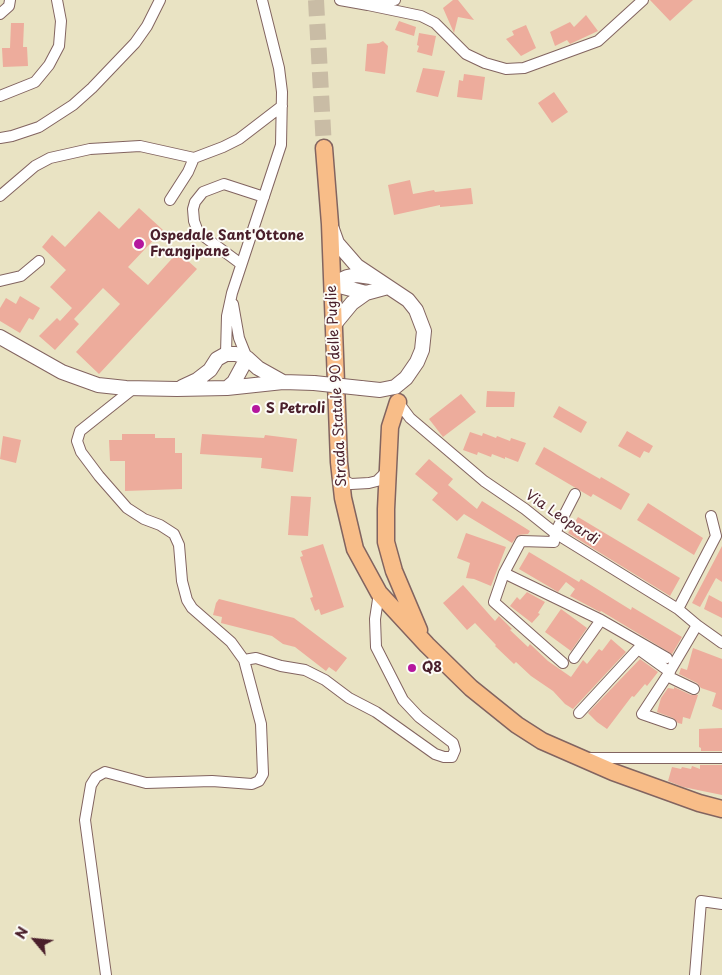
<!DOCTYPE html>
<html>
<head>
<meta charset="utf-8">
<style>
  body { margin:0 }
  #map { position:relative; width:722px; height:975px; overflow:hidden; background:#e9e3c3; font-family:"Playpen Sans",sans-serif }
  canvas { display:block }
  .north { position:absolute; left:10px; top:915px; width:50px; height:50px; -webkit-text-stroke:4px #fdfcf7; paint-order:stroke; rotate:298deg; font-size:14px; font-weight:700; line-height:20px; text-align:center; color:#4a1f2b }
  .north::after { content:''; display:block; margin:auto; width:18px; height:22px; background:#4a1f2b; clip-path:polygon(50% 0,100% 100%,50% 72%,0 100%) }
</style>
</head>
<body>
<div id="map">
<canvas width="722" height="975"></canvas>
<div class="north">N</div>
</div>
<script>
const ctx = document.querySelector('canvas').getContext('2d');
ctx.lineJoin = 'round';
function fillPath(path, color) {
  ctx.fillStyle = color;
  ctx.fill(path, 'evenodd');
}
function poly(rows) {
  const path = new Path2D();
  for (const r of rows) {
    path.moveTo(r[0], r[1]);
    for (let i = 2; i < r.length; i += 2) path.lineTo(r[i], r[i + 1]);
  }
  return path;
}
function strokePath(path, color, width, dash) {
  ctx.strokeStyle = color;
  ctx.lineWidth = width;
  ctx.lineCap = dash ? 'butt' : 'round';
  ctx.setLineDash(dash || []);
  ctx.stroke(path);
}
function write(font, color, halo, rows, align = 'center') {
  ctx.font = font + ' "Playpen Sans",sans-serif';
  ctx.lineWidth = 4;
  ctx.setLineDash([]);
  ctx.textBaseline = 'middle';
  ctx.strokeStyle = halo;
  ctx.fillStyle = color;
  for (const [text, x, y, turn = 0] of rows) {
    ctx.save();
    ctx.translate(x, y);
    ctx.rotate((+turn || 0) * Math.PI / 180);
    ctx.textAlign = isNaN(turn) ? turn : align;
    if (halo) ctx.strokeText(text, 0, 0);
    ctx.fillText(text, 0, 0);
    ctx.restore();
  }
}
fillPath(poly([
  [453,0,458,0,474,20,458,17,454,33,443,8],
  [650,0,693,0,670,21],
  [586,15,598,31,570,44,567,40,555,46,550,32,570,22,574,27],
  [399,21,416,27,414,36,395,30],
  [11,23,24,23,23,47,27,47,28,66,3,67,2,48,10,48],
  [526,25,536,48,521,56,506,39,514,35,512,31],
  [419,33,436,36,432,56,417,52,419,46,417,45],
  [383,41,388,46,385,74,365,71,367,44,379,43],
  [423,68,445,71,438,97,416,92],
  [464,74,485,77,482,100,457,97,459,80,463,81],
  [554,92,568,112,552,123,538,103],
  [410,180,413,194,434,190,435,192,471,188,473,204,440,207,440,205,394,215,388,185],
  [139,208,163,230,128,267,148,285,178,252,197,269,99,374,76,352,120,304,103,288,74,319,79,324,55,350,39,336,57,318,60,321,72,308,50,287,66,270,42,247,52,235,65,247,99,211,119,229],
  [20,296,40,308,33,320,29,318,20,333,0,321,0,308,6,298,16,304],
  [487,391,515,392,514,407,486,407],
  [461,394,476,412,443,437,429,419],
  [559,406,587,422,581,433,553,417],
  [627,431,653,446,649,453,644,451,640,458,618,446],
  [470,432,482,436,483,433,496,438,497,436,510,441,511,438,526,443,518,462,505,457,505,459,492,454,491,457,478,452,477,455,463,450],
  [122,434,155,434,155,438,175,438,175,453,182,453,182,489,125,491,125,461,110,461,109,440,122,440],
  [202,434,264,438,265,435,297,439,293,472,261,468,262,458,200,454],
  [3,436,21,440,16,463,0,459],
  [544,447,600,479,601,477,630,494,621,510,593,494,591,497,535,464],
  [429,459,453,479,448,485,477,509,482,501,530,531,528,534,518,535,512,543,464,514,457,521,432,500,438,493,415,474],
  [291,496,311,497,308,536,288,535],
  [648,503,703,538,694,555,637,520],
  [578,517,680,578,670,596,568,533],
  [466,533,506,547,491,586,474,579,466,578,470,563,457,558],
  [323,544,344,607,321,615,319,609,315,611,310,598,313,597,300,557,303,556,301,551],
  [722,546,722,582,716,578,700,607,692,603],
  [529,552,579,582,581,579,631,610,632,607,682,637,672,654,601,611,600,612,570,596,575,589,566,582,558,592,519,569],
  [463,585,495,621,499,616,512,629,510,630,528,647,530,644,548,661,571,677,583,660,587,664,599,649,602,651,611,639,626,652,573,709,565,704,553,691,531,676,516,662,514,664,495,646,496,645,475,623,467,630,443,603],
  [527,592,545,602,538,613,540,614,532,623,510,606,517,597,520,600],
  [709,595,722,602,722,618,704,609],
  [219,599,294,618,347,658,336,672,329,667,326,671,295,647,283,644,272,636,221,623,222,617,213,615,216,603],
  [561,609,587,628,571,651,545,632],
  [693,648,722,659,722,710,712,706,716,693,701,688,697,683,679,674,681,668,687,670],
  [640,659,658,672,647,686,645,684,634,697,632,696,607,729,597,722,588,713],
  [674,687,691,695,698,695,690,719,683,717,682,724,678,723,673,718,657,712,661,698,668,688,674,689],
  [722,728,722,751,701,751,701,748,699,747,699,729],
  [700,765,722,765,722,795,683,787,668,781,672,767,681,769,682,767,691,769,692,766,700,769]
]), '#edac9c');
strokePath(poly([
  [316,0,324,148]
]), '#c9bca5', 16, [16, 8]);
const minor = poly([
  [340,0,368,5,380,4,395,0],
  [368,5,421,16,435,23,466,54,485,63,506,69,524,68,598,41,643,0],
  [0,14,9,6,10,0],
  [0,96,35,82,49,65,59,46,61,21,57,0],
  [0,138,12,136,39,127,73,105,92,88,135,43,147,26,160,0],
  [0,196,35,166,50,158,90,149,140,146,194,158,223,147,239,139,282,106],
  [170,200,188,172,194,158],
  [241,264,198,232,194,221,193,209,195,202,203,192,224,184,264,197],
  [0,281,21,276,39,261],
  [233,304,239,338,247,358],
  [226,354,227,316,232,293,281,145,282,92,279,68,262,0],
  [398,402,410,418,484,481,525,509,555,533,678,609,697,625,722,643],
  [341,479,351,484,369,483,377,481,388,470],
  [504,573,601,620,667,658],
  [678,609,716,536,711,516],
  [574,658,601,620],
  [244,660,256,658,281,666,305,670,325,680,349,698,376,712,435,754,444,757,452,757,455,750,453,743,419,717,403,700,376,647,375,619,379,593],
  [563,663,494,602,504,573,521,541,554,542,555,533,575,494],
  [667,676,697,625],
  [579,713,638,649,670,672],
  [671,724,642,714,667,676,694,689],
  [588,758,722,758],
  [106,975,85,820,91,785,96,777,105,772,146,783,212,781,252,784,259,781,263,774,261,724,244,660,231,642,192,608,187,600,182,581,179,545,174,534,160,525,144,519,127,508,99,476,81,452,77,441,80,431,134,388],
  [695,975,701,901,722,904]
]);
const tertiary = poly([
  [332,229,337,243,357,266,408,300,416,310,424,331,422,350,417,362,406,378,395,387,380,390,361,388],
  [332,284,347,277,357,275,371,277],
  [332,284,366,293],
  [333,326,352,303,366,293,388,287],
  [0,337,62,372,98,385,126,388,177,389,227,388,283,382,314,383],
  [182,387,197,380,210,370,217,359,226,354,236,354,247,358,258,368,283,382],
  [227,388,234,382,247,358]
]);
const primary = poly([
  [324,148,330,224,339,462,343,498,355,549,379,593,427,645,471,688,517,725,542,741,613,772,699,803,722,809],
  [398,402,390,427,386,509,386,542,394,571,419,630]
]);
strokePath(minor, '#826460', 12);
strokePath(tertiary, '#826460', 16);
strokePath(primary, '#826460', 19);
strokePath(minor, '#fff', 10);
strokePath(tertiary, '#fff', 14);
strokePath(primary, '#f8bd88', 16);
const tertiaryBridge = poly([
  [314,383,361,388]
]);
strokePath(tertiaryBridge, '#826460', 16, []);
strokePath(tertiaryBridge, '#fff', 14);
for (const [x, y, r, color] of [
  [139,244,6,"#b5179e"],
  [256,409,5,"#b5179e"],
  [412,668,5,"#b5179e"]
]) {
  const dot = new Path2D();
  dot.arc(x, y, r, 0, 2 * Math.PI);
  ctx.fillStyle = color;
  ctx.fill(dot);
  strokePath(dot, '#fdfcf7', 2);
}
write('bold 14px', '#4a1f2b', '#fdfcf7', [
  ["Ospedale Sant'Ottone",150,236],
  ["Frangipane",150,252],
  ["S Petroli",266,409],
  ["Q8",422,668]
], 'left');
write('14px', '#4a1f2b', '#fdfcf7', [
  ["Strada Statale 90 delle Puglie",337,386,-93],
  ["Via Leopardi",562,518,34]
]);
</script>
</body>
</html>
